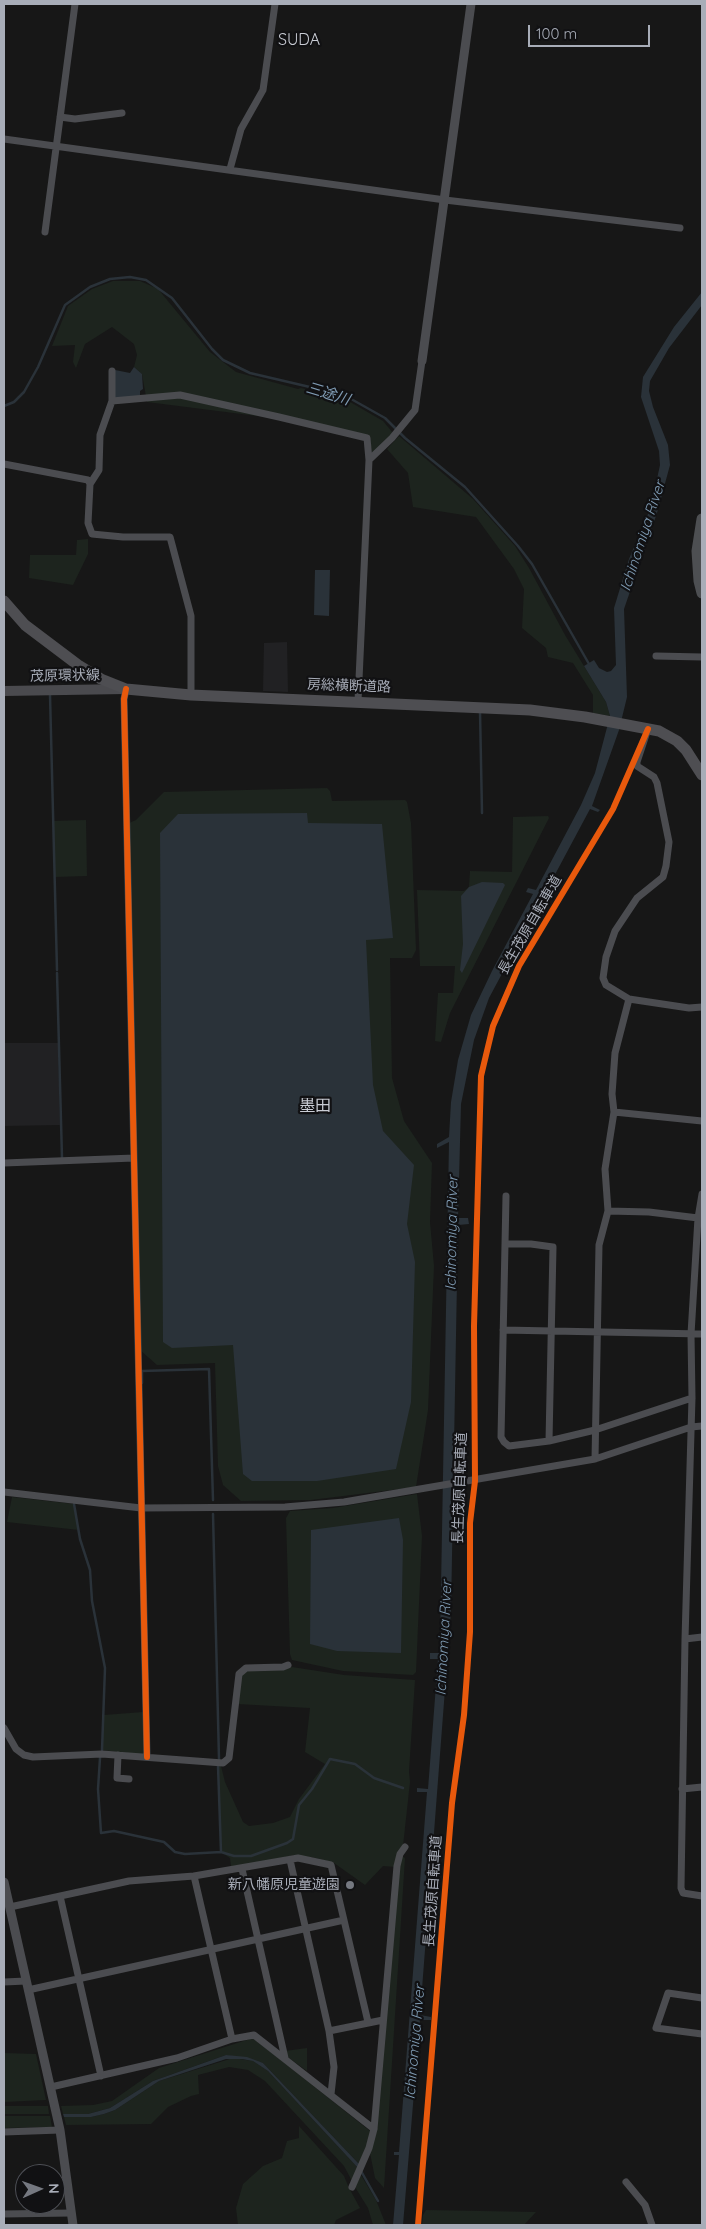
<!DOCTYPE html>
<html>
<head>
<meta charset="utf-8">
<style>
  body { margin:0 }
  #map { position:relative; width:706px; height:2229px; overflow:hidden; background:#171717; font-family:Quicksand,sans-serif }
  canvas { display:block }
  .frame { position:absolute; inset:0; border:5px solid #a8adb8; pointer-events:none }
  .north { position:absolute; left:15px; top:2164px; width:50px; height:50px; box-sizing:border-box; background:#111113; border:1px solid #4d4f55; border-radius:50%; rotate:88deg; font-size:14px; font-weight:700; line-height:20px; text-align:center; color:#a8adb8 }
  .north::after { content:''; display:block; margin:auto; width:18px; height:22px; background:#757880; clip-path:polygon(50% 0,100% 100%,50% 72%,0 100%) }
  .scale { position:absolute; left:528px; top:25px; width:122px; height:22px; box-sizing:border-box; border:2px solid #a8adb8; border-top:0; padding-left:6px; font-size:15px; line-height:18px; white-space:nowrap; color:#a8adb8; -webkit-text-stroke:4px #111113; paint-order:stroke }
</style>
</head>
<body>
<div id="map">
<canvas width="706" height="2229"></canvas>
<div class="frame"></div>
<div class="north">N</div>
<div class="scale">100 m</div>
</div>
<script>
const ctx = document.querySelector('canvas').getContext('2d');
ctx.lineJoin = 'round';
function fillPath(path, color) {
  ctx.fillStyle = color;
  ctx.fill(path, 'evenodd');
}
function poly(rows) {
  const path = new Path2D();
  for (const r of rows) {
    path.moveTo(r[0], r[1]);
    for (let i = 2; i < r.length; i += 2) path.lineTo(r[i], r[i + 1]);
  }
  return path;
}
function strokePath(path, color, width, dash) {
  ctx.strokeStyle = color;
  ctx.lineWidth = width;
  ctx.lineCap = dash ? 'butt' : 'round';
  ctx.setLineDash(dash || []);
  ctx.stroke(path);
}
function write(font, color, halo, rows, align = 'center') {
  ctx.font = font + ' Quicksand,"Noto Sans JP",sans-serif';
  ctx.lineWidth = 4.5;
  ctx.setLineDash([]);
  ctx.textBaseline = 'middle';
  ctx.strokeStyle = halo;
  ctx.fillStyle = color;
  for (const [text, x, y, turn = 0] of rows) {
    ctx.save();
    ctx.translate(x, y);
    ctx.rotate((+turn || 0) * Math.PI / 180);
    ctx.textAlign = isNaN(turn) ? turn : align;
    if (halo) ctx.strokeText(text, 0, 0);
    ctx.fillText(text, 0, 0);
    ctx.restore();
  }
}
fillPath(poly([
  [287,642,288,692,263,691,264,643],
  [4,1043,58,1043,60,1125,4,1126]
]), '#212123');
fillPath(poly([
  [113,281,140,281,158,289,210,352,236,372,298,389,301,388,345,399,383,421,393,433,372,455,370,439,273,418,147,402,142,374,134,367,137,355,134,344,112,327,85,344,76,368,73,362,75,345,52,346,68,306,92,289],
  [399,436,473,499,515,546,529,568,565,635,606,702,610,716,593,713,593,695,573,663,548,657,546,648,522,628,524,589,514,569,476,517,413,507,408,473,387,449],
  [88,539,88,554,73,585,29,578,30,555,76,555,77,540],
  [327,788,330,791,332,801,405,800,407,802,411,823,416,950,412,958,390,958,392,1078,404,1121,432,1163,430,1222,434,1266,428,1410,416,1487,311,1500,241,1501,223,1485,218,1466,215,1363,157,1365,140,1350,129,823,136,820,164,792],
  [548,816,549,818,450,1013,441,1042,435,1041,438,993,453,993,455,966,420,966,417,890,464,891,469,887,470,871,512,872,513,817],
  [86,820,87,876,55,877,53,821],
  [417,1494,422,1536,416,1672,413,1675,343,1671,292,1660,290,1654,286,1518,290,1511,333,1508],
  [12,1497,74,1504,79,1530,7,1522],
  [292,1667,344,1675,415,1680,409,1771,410,1782,403,1846,395,1867,383,1866,365,1885,334,1863,316,1858,294,1855,249,1865,231,1866,230,1858,221,1852,218,1766,221,1766,225,1782,243,1822,249,1826,273,1823,290,1817,299,1799,325,1764,305,1752,310,1708,237,1704,242,1671],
  [143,1712,144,1755,102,1750,104,1715],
  [402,1856,405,1858,384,2188,375,2178,370,2153,376,2133,399,1869],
  [253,2038,370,2131,370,2137,359,2164,263,2063,226,2055,153,2081,110,2108,88,2114,63,2114,61,2106,93,2105,112,2101,159,2068],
  [307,2048,307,2071,289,2058,285,2051],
  [4,2053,36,2054,46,2100,4,2102],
  [233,2058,253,2061,268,2071,358,2168,352,2181,344,2166,265,2081,248,2070,229,2067,198,2075,199,2094,191,2096,168,2107,151,2124,66,2125,64,2117,91,2117,104,2114,115,2110,159,2081],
  [4,2106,48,2106,49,2114,4,2114],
  [4,2116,50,2116,52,2127,4,2128],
  [299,2126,344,2176,349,2188,360,2208,336,2220,334,2225,238,2225,236,2208,243,2184,263,2166,282,2158,287,2141,299,2138],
  [361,2175,376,2200,386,2225,373,2225,368,2208,355,2187],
  [426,2210,536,2212,524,2225,422,2225,423,2215]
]), '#1d241e');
fillPath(poly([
  [702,292,702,305,669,348,650,381,649,391,653,407,668,445,670,465,657,513,624,609,627,697,619,730,592,806,600,810,598,812,590,809,489,998,474,1040,461,1104,458,1218,468,1218,469,1224,458,1225,451,1611,420,2015,431,2017,431,2020,420,2020,403,2225,393,2225,399,2155,394,2155,394,2152,399,2152,427,1792,417,1792,417,1788,428,1789,438,1659,430,1659,430,1653,439,1653,440,1643,449,1142,437,1148,437,1144,449,1137,451,1102,458,1060,471,1015,492,971,533,894,526,892,528,888,536,890,581,805,595,773,610,716,606,702,584,666,594,660,599,668,607,672,611,671,616,665,614,608,629,559,651,507,660,465,659,451,641,397,643,377,674,327],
  [134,367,142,374,143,389,140,391,140,397,118,399,115,397,115,370,130,373],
  [315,570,330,570,329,616,314,615],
  [307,813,308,823,382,824,393,938,366,940,373,1085,383,1131,414,1165,407,1224,415,1262,411,1402,396,1469,317,1481,252,1481,243,1474,233,1345,172,1348,163,1342,160,833,178,814],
  [482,882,503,883,505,885,462,973,460,970,463,944,461,896,469,887],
  [399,1518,403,1540,401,1653,337,1651,310,1644,311,1530],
  [226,2055,247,2057,263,2063,359,2164,358,2168,268,2071,253,2061,242,2059,226,2059,159,2081,115,2110,104,2114,91,2117,64,2117,63,2114,88,2114,110,2108,153,2081]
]), '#2a3239');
strokePath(poly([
  [4,406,14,402,24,392,38,367,65,305,90,287,110,279,130,277,146,280,172,298,212,349,223,360,250,373,344,395,385,418,405,438,465,487,518,546,532,564,589,664],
  [50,695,57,970],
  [480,711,482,813],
  [57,973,62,1158],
  [142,1383,142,1371,209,1369,213,1500],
  [74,1504,80,1539,90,1570,92,1601,105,1668,102,1750],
  [213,1514,219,1759],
  [100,1758,98,1789,101,1833,114,1831,164,1842,175,1852,185,1854,221,1852,234,1856,251,1856,287,1843,293,1839,299,1805,312,1789,330,1759,355,1764,374,1778,403,1788],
  [218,1766,221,1852],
  [361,2171,378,2201]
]), '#2a3239', 2.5);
strokePath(poly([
  [60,117,75,119,122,113],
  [4,139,445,200,680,228],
  [230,169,241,129,263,90,275,4],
  [45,232,75,4],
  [112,401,112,371],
  [4,464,88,480,90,484,88,523,92,534,123,537,170,537,191,616,191,695],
  [90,484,99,470,100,435,112,401,180,395,279,417,367,438,369,460],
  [656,656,702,657],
  [126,689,124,699,147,1757],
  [358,701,369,460,392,438,415,410,422,361],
  [648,729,637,762,637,766,654,777,657,783,669,842,666,866,663,877,637,898,615,931,606,957,603,978,606,985,629,999,689,1008,702,1007],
  [614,1112,702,1121],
  [4,1163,134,1158],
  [702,1194,698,1218,691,1334,692,1398,685,1639,681,1888,683,1893,702,1896],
  [506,1196,501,1437,504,1442,509,1446,549,1441,595,1430,692,1398],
  [608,1211,649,1212,698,1218],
  [506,1244,531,1244,553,1247,549,1441],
  [503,1330,702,1334],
  [595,1459,599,1245,608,1211,605,1169,614,1112,612,1094,615,1053,629,999],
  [4,1492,141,1508,285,1507,344,1502,595,1459,691,1427,702,1426],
  [685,1639,702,1637],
  [4,1728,16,1749,24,1755,33,1757,102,1754,223,1763,229,1758,239,1674,246,1668,283,1667,288,1665],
  [118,1755,117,1778,129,1779],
  [682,1789,702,1787],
  [290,1860,329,2031,334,2067,331,2094],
  [242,1869,285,2058],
  [194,1876,232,2039],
  [60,1896,101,2076],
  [10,1907,129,1881,194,1876,298,1858,331,1865,368,2022],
  [4,1982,26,1981],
  [28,1990,344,1920],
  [702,1998,668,1993,656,2028,702,2034],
  [329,2031,383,2020],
  [51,2087,177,2058,232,2039,254,2035,374,2129],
  [4,2132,60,2130],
  [626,2182,645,2205,652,2225],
  [352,2187,369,2148,374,2129,397,1866,400,1854,405,1847],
  [4,2214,71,2213]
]), '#4b4c50', 7);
strokePath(poly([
  [422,361,471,4],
  [4,1882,60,2130,73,2225]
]), '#4b4c50', 9);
strokePath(poly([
  [4,691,125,689]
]), '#4a4a4e', 10);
strokePath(poly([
  [702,519,697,551,699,581,702,593]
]), '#4d4f52', 11);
strokePath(poly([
  [4,601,25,625,78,665,101,679,126,689,191,695,530,710,585,717,659,731,677,741,686,750,702,775]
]), '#4e4e52', 11);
strokePath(poly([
  [126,689,124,699,147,1757],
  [418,2225,452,1803,464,1715,470,1632,470,1523,475,1481,474,1326,481,1076,493,1026,519,966,613,809,648,729]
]), '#e8590c', 6);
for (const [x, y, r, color] of [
  [350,1885,5,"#757880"]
]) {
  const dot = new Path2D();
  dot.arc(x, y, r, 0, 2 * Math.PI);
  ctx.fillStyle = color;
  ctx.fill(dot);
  strokePath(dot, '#111113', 2);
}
write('14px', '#a8adb8', '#111113', [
  ["茂原環状線",65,676,-1],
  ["房総横断道路",349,686,2],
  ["長生茂原自転車道",530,925,-60],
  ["長生茂原自転車道",460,1488,-88],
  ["長生茂原自転車道",433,1891,-86]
]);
write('14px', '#a8adb8', '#111113', [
  ["新八幡原児童遊園",340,1885]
], 'right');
write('italic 15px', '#7f9bb3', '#111113', [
  ["三途川",328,394,17],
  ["Ichinomiya River",643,536,-72],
  ["Ichinomiya River",452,1233,-89],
  ["Ichinomiya River",444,1638,-87],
  ["Ichinomiya River",415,2042,-85]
]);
write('16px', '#c9ccd4', '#111113', [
  ["SUDA",299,40],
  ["墨田",315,1106]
]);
</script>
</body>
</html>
